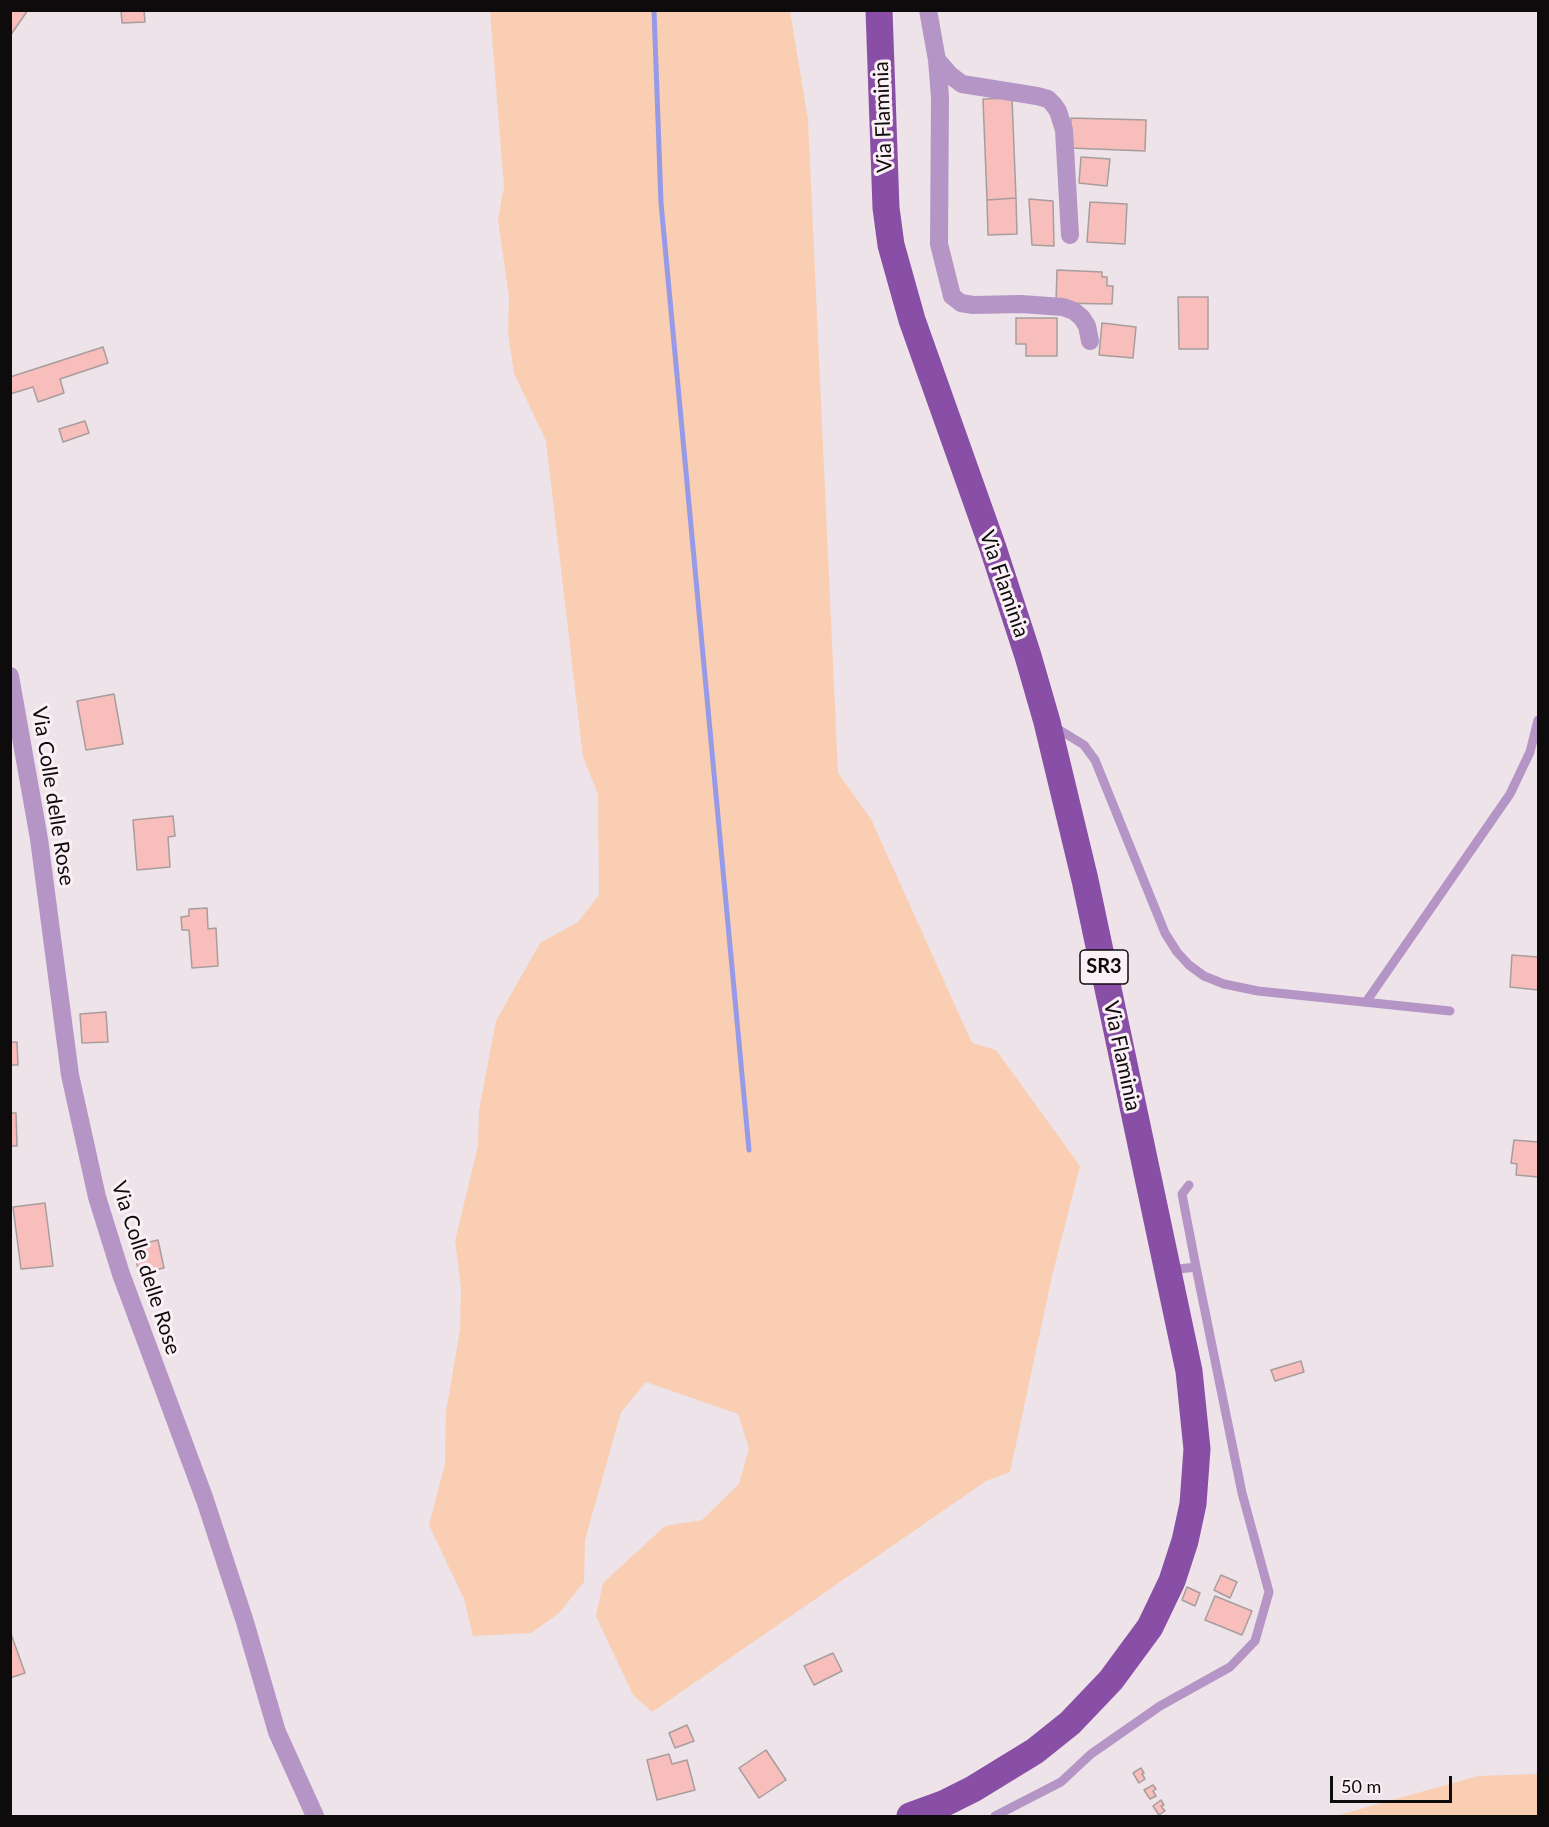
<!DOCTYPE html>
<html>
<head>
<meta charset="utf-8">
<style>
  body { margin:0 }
  #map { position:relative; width:1549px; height:1827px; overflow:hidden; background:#ede3e8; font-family:Lato,sans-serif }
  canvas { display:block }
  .frame { position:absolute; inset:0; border:12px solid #0e0b0c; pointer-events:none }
  .scale { position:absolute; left:1330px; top:1776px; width:122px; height:27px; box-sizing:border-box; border:3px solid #0e0b0c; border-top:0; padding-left:8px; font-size:18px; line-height:21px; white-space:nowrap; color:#0e0b0c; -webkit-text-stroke:4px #faf0f5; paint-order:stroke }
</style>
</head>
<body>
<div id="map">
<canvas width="1549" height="1827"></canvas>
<div class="frame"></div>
<div class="scale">50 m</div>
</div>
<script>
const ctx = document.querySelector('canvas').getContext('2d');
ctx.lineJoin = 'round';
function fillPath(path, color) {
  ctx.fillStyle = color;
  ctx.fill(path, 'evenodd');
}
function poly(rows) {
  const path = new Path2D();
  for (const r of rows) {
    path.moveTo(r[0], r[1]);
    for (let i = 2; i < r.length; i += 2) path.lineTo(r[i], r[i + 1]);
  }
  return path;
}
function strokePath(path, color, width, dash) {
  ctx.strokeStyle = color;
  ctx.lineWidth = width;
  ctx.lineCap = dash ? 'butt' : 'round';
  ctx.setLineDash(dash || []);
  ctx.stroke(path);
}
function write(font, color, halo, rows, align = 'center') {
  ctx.font = font + ' Lato,sans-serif';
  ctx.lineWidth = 6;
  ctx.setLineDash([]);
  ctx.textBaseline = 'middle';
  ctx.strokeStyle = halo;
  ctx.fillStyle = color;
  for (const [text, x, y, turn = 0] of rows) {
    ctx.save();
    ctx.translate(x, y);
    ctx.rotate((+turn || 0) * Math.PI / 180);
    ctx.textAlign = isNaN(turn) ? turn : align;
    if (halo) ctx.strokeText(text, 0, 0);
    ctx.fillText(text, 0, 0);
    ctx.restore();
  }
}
fillPath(poly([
  [490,11,790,11,808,120,838,773,871,819,972,1043,996,1050,1080,1166,1052,1276,1010,1472,986,1481,652,1712,633,1695,596,1616,603,1583,665,1526,702,1520,739,1484,749,1448,738,1414,646,1382,621,1412,585,1540,584,1582,559,1613,531,1633,473,1636,464,1599,429,1525,445,1464,446,1412,460,1330,461,1287,455,1241,478,1146,479,1110,496,1021,540,943,578,922,599,895,598,794,583,757,546,441,514,373,508,333,509,297,498,220,504,187],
  [1538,1774,1538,1816,1335,1816,1478,1776]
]), '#f9ceb2');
strokePath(poly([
  [654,10,661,203,749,1150]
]), '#979be7', 5);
const building = poly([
  [10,10,28,10,10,36,10,10],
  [121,10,144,10,145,22,122,23,121,10],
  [1012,98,1016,198,987,200,983,99,1012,98],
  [1071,118,1146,120,1145,151,1070,148,1071,118],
  [1081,157,1110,159,1107,186,1079,183,1081,157],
  [1016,198,1017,234,988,235,987,200,1016,198],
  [1029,199,1053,201,1054,246,1032,245,1029,199],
  [1090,202,1127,204,1125,244,1087,242,1090,202],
  [1057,270,1102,272,1102,277,1107,277,1107,286,1113,286,1112,304,1056,303,1057,270],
  [1178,297,1208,297,1208,349,1179,349,1178,297],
  [1016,318,1057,318,1057,356,1026,356,1026,344,1016,344,1016,318],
  [1102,323,1136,327,1133,358,1099,355,1102,323],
  [103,347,108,363,60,379,64,393,38,402,33,387,10,394,10,377,103,347],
  [85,421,89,433,63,442,59,429,85,421],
  [114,694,123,744,86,750,77,701,114,694],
  [173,816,175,836,168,837,170,867,137,870,133,820,173,816],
  [207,908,208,929,216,928,218,966,192,968,189,930,182,930,181,917,189,916,189,909,207,908],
  [1512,955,1538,957,1538,990,1510,987,1512,955],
  [106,1012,108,1042,82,1043,80,1014,106,1012],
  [10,1042,17,1042,18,1065,10,1065,10,1042],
  [10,1113,16,1113,17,1146,10,1146,10,1113],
  [1514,1140,1538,1142,1538,1177,1516,1175,1517,1164,1511,1163,1514,1140],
  [45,1203,53,1266,21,1269,13,1207,45,1203],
  [158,1240,164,1268,139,1273,133,1246,158,1240],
  [1301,1361,1304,1372,1275,1381,1271,1370,1301,1361],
  [1221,1575,1237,1582,1230,1598,1214,1590,1221,1575],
  [1187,1587,1200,1593,1195,1606,1182,1600,1187,1587],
  [1215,1596,1252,1611,1242,1635,1205,1620,1215,1596],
  [10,1631,25,1673,10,1678,10,1631],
  [833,1653,842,1671,814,1685,804,1666,833,1653],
  [687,1725,694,1741,675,1748,669,1733,687,1725],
  [766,1750,786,1780,759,1798,739,1768,766,1750],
  [669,1754,672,1764,687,1760,695,1790,657,1800,647,1760,669,1754],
  [1141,1768,1144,1773,1142,1774,1145,1779,1139,1783,1133,1773,1141,1768],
  [1153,1785,1156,1789,1153,1791,1156,1796,1150,1799,1144,1790,1153,1785],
  [1161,1800,1164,1805,1161,1806,1165,1811,1159,1815,1153,1806,1161,1800]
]);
fillPath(building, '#f7bebc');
strokePath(building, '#a89d9d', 1.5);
strokePath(poly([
  [1053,726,1084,745,1095,760,1165,933,1177,952,1189,965,1204,976,1224,984,1258,991,1450,1011],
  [1366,1002,1510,794,1530,752,1538,720],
  [1170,1270,1196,1267,1182,1194,1189,1185],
  [995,1816,1061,1782,1091,1754,1160,1706,1230,1667,1255,1641,1269,1592,1242,1493,1196,1267]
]), '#b595c5', 9);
strokePath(poly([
  [928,10,937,60,940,97,939,244,952,296,961,303,973,305,1021,304,1063,307,1074,311,1082,318,1087,326,1090,341],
  [937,60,950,75,962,84,1037,96,1048,99,1053,104,1058,111,1064,130,1070,235],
  [10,676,39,839,70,1075,97,1197,121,1274,205,1500,245,1622,277,1732,315,1816]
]), '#b595c5', 18);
strokePath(poly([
  [879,10,886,208,891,245,912,320,993,548,1028,656,1047,722,1085,880,1189,1371,1197,1449,1193,1504,1185,1541,1172,1581,1150,1627,1111,1680,1070,1723,1035,1751,973,1789,943,1804,910,1816]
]), '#894ea5', 27);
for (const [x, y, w] of [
  [1104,967,48]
]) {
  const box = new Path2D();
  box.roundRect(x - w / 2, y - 17, w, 34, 4.5);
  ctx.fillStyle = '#faf0f5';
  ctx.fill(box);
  strokePath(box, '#0e0b0c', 1.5);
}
write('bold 20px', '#0e0b0c', null, [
  ["SR3",1104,967]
]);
write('21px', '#0e0b0c', '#faf0f5', [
  ["Via Flaminia",883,117,-92],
  ["Via Flaminia",1004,584,71],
  ["Via Colle delle Rose",53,796,81],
  ["Via Flaminia",1122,1056,78],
  ["Via Colle delle Rose",146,1268,72]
]);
</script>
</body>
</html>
